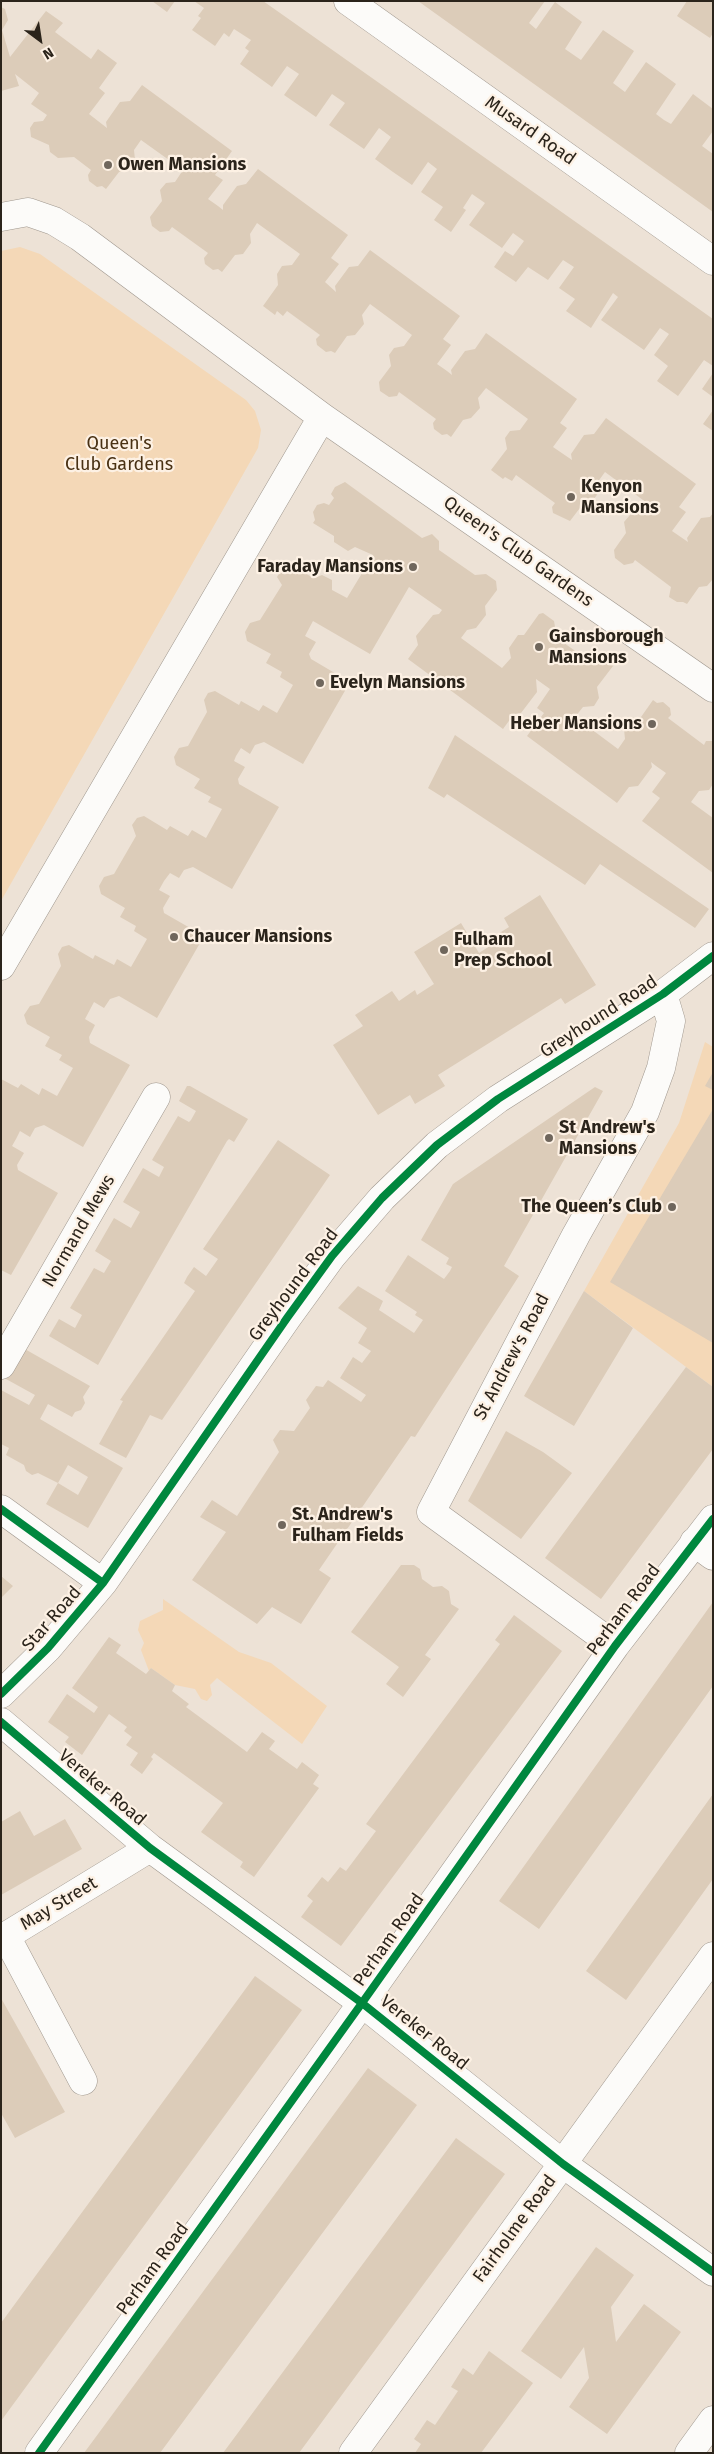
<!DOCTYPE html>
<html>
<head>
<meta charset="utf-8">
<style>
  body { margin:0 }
  #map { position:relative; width:714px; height:2454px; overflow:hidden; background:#ede2d6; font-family:"Fira Sans",sans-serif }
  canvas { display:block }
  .frame { position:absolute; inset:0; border:2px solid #2b241b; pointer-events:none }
  .north { position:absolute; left:15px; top:15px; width:50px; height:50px; -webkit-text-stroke:4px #fdf1e4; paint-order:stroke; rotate:149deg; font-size:14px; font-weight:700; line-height:20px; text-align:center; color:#2b241b }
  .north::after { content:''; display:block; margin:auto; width:18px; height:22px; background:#2b241b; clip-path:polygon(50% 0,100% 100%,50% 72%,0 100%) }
</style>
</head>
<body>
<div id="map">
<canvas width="714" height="2454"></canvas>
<div class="frame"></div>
<div class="north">N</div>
</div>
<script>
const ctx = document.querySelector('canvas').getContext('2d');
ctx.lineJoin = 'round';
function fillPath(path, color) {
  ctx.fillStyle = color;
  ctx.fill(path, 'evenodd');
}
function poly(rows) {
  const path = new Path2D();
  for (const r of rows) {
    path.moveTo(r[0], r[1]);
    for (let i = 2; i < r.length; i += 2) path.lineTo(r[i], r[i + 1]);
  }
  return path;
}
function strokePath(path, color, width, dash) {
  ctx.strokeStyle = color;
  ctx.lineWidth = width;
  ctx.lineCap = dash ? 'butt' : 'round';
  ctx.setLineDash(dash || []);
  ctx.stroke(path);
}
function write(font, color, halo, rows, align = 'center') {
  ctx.font = font + ' "Fira Sans",sans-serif';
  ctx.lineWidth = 4.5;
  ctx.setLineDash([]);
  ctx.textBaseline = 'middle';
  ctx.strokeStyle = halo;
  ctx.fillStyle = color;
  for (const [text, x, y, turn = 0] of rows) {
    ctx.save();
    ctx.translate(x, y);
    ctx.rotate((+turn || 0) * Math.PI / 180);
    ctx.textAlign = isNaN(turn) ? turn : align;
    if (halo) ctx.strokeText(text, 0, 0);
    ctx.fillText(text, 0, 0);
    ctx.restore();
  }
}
fillPath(poly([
  [20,247,40,254,246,400,255,411,261,430,258,448,1,901,1,251],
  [705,1042,713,1047,713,1387,584,1291,679,1123],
  [163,1599,239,1652,271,1663,327,1706,302,1744,217,1678,210,1685,212,1695,207,1701,201,1699,195,1689,175,1685,151,1668,149,1671,141,1650,144,1643,138,1630,140,1621,163,1610]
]), '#f4d8b7');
fillPath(poly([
  [152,1,175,1,167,12],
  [194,1,263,1,290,20,713,319,713,366,704,360,678,396,657,381,668,366,654,355,669,334,660,328,644,350,601,320,618,297,613,293,591,328,566,311,575,299,559,288,574,267,563,260,548,280,528,267,516,282,494,267,505,251,513,256,524,241,513,233,502,248,469,225,485,203,472,194,463,208,466,210,451,232,434,220,443,207,421,192,437,169,428,162,412,185,393,172,375,159,391,137,379,128,364,149,329,125,345,103,332,94,316,117,284,95,299,74,287,66,272,87,240,64,249,51,245,48,251,40,234,29,229,37,224,33,215,46,192,30,201,18,198,16,204,8],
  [418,1,545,1,529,23,536,29,555,2,582,22,565,49,581,60,603,30,634,51,613,83,625,92,646,62,676,84,656,114,664,120,671,124,693,94,713,109,713,131,702,146,713,154,713,212],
  [687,1,713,1,713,33,710,38,677,16],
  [1,7,5,9,8,20,2,30,10,57,46,11,63,23,55,32,91,59,98,49,117,63,99,88,105,93,89,114,107,128,106,122,120,102,130,101,142,85,232,151,215,175,223,180,208,199,218,206,223,210,223,205,237,186,246,184,258,169,348,235,331,258,339,264,325,282,336,292,335,286,349,267,358,266,370,250,460,316,443,339,451,345,437,364,447,371,452,375,451,370,465,351,475,349,486,333,577,399,560,423,567,428,553,447,572,460,571,454,584,435,594,434,606,418,696,484,679,507,686,512,672,531,688,542,687,538,701,518,710,517,713,513,713,579,707,586,699,587,687,604,683,602,677,602,669,597,671,587,635,560,633,563,624,565,615,558,614,550,626,533,624,522,630,515,639,513,647,503,605,472,597,483,599,492,591,503,583,504,570,521,553,513,552,507,555,503,516,475,512,481,505,477,503,479,491,470,507,449,505,438,510,431,520,430,528,419,486,388,478,398,480,408,471,418,463,420,451,437,447,434,442,435,434,429,433,423,436,419,399,392,397,396,389,397,380,391,379,382,391,366,389,355,394,348,404,346,412,335,370,304,362,315,364,324,355,335,347,336,335,353,331,351,326,352,317,345,316,339,320,335,287,311,283,316,277,311,275,315,263,306,278,285,277,274,282,266,292,265,300,254,257,223,250,234,251,243,243,254,235,255,222,272,218,269,213,270,205,264,204,258,208,253,172,227,169,231,160,232,152,226,150,217,162,201,160,190,166,183,175,182,183,170,141,140,134,150,135,160,127,170,119,172,106,189,102,186,97,187,89,181,88,175,91,170,74,157,58,158,50,152,49,145,31,137,30,128,34,122,43,121,47,115,31,104,39,93,15,74,19,86,1,91],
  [713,373,713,397,702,389],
  [713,410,713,431,703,424],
  [345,482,422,538,432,534,439,541,439,550,475,575,486,574,496,581,497,590,485,606,486,615,476,628,467,630,461,638,502,668,511,658,509,648,518,635,524,635,539,614,543,613,554,621,557,638,588,660,592,655,599,661,601,657,613,666,597,687,599,698,594,706,583,707,575,717,618,749,625,739,624,729,632,718,641,717,653,700,657,703,663,702,670,708,671,715,668,718,704,745,706,741,713,741,713,784,709,790,699,791,691,802,713,818,713,873,642,821,660,798,652,792,666,773,656,766,651,762,652,767,638,786,629,787,617,803,527,736,544,713,537,708,550,689,536,679,537,692,521,713,514,714,503,729,408,659,418,645,416,636,433,615,439,614,442,610,409,587,370,654,313,621,305,636,316,642,309,654,311,659,350,682,303,764,264,742,255,745,250,754,241,748,236,756,234,761,245,767,238,779,239,784,279,807,232,889,193,867,184,870,179,878,170,873,164,881,159,890,170,896,163,908,164,913,204,936,157,1018,119,996,110,999,104,1008,94,1002,85,1019,95,1025,89,1037,90,1043,130,1065,83,1147,44,1125,35,1128,30,1137,20,1131,16,1139,12,1146,24,1153,17,1165,18,1170,58,1193,11,1275,1,1270,1,1079,18,1088,21,1084,39,1095,42,1088,57,1096,73,1068,59,1060,62,1055,45,1046,50,1037,27,1024,24,1015,30,1006,39,1004,61,966,58,954,62,947,69,945,93,959,95,955,114,965,117,959,131,967,147,939,134,931,136,926,120,917,125,908,101,894,99,886,104,877,114,874,136,836,132,825,137,818,144,816,167,830,170,826,188,836,192,830,206,838,222,809,208,802,211,797,194,788,200,779,176,765,174,757,179,748,188,746,207,712,204,700,208,693,215,691,239,705,241,701,259,711,263,705,277,713,293,685,280,677,282,672,266,663,271,654,247,641,245,632,250,623,260,620,282,585,277,577,282,568,291,566,314,578,322,575,332,580,332,590,347,598,373,555,355,547,348,551,334,542,334,536,313,523,315,520,313,512,317,505,324,503,329,505,334,498,331,494,335,487],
  [455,735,709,909,695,928,600,864,585,885,447,794,444,798,428,788],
  [540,895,596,985,565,1004,561,998,438,1075,445,1086,415,1104,410,1095,378,1115,333,1045,363,1026,355,1015,392,991,399,1001,415,990,417,995,434,984,414,952,461,923,479,953,496,942,493,937,509,927,504,918],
  [713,1072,713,1090,705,1086],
  [187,1086,190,1086,248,1119,234,1142,229,1139,227,1141,98,1365,49,1336,59,1319,75,1328,82,1315,70,1308,94,1268,104,1273,111,1261,95,1251,114,1218,131,1228,140,1212,123,1202,143,1168,159,1177,164,1167,152,1160,178,1116,189,1122,191,1120,196,1111,179,1101],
  [595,1087,603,1091,504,1266,519,1276,415,1437,411,1436,319,1570,331,1578,301,1624,272,1607,257,1624,192,1580,226,1532,200,1517,212,1500,237,1516,279,1452,273,1440,280,1430,294,1431,310,1408,306,1400,316,1386,323,1387,328,1380,361,1402,366,1395,340,1378,353,1357,362,1363,371,1351,358,1343,367,1328,338,1308,358,1286,383,1301,379,1310,414,1333,423,1320,415,1315,417,1312,385,1291,408,1255,444,1279,450,1271,452,1267,446,1264,449,1258,421,1240,453,1184],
  [713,1109,713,1343,610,1282],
  [278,1140,330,1175,162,1420,150,1415,126,1458,99,1444,123,1401,120,1400,195,1291,184,1283,187,1277,194,1267,206,1276,218,1259,203,1249],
  [584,1291,633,1328,574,1426,524,1396],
  [23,1348,90,1386,83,1397,85,1403,81,1410,75,1412,72,1417,48,1404,40,1419,123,1468,88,1528,46,1504,58,1483,78,1495,88,1477,68,1465,58,1483,38,1473,32,1475,26,1471,24,1465,6,1455,9,1448,1,1444,1,1390,29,1405,35,1395,6,1379],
  [686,1367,713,1387,713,1449,601,1599,545,1558],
  [506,1431,543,1452,572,1473,521,1539,468,1501],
  [401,1565,414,1565,420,1569,422,1579,433,1587,442,1586,449,1591,451,1604,459,1609,425,1655,431,1659,403,1697,386,1684,399,1667,351,1632],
  [1,1576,13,1586,1,1598],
  [713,1602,713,1686,539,1929,499,1901],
  [514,1615,562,1651,341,1946,301,1917,313,1901,307,1896,322,1877,328,1882,340,1867,346,1871,376,1831,366,1824,500,1644,495,1640],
  [109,1637,121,1645,116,1653,146,1674,151,1668,175,1685,172,1691,189,1704,186,1707,247,1752,262,1732,275,1741,269,1749,297,1769,302,1762,319,1775,313,1784,319,1788,254,1877,240,1867,243,1862,201,1832,223,1803,154,1753,151,1757,153,1759,142,1774,130,1765,138,1753,126,1745,132,1737,124,1731,127,1727,109,1714,82,1755,65,1742,69,1737,48,1722,67,1694,94,1713,98,1707,72,1688],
  [713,1794,713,1879,626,2000,586,1971],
  [20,1811,34,1836,65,1819,82,1849,1,1895,1,1822],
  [255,1976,302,2010,1,2421,1,2323],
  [1,1998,65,2112,15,2138,1,2113],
  [368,2068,417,2105,160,2453,84,2453],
  [456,2138,505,2174,299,2453,223,2453],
  [596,2247,634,2275,611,2307,616,2342,644,2304,681,2332,607,2434,569,2407,589,2378,584,2347,561,2379,521,2351],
  [489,2351,533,2383,510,2414,481,2453,415,2453,421,2444,414,2439,427,2420,435,2425,458,2391,451,2387,463,2368,473,2375]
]), '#dcccb9');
const minor = poly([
  [348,1,713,261],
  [1,217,28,212,54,221,80,237,322,417,713,688],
  [1,966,322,417],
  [1,1365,156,1097],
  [1,1509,103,1583],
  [694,1542,713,1556],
  [615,1646,431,1512,576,1235,645,1112,661,1068,671,1021,663,994],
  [1,1694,48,1648,103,1583,287,1318,332,1256,382,1198,437,1145,498,1099,663,994,713,956],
  [1,1722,150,1848,362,2003,563,2164,713,2272],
  [83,2081,6,1936,150,1848],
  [39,2453,362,2003,615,1646,713,1519],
  [353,2453,713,1956],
  [689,2453,713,2420]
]);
strokePath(minor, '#9f978e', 29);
strokePath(minor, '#fcfbf9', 28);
strokePath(poly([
  [1,1509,103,1583],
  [1,1694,48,1648,103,1583,287,1318,332,1256,382,1198,437,1145,498,1099,663,994,713,956],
  [1,1722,150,1848,362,2003,563,2164,713,2272],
  [39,2453,362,2003,615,1646,713,1519]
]), '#00873e', 8);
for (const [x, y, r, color] of [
  [108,165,5,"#6f665c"],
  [571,497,5,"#6f665c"],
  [413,567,5,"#6f665c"],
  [539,647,5,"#6f665c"],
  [320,683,5,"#6f665c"],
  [652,724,5,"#6f665c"],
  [174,937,5,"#6f665c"],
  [444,950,5,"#6f665c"],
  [549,1138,5,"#6f665c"],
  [672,1207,5,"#6f665c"],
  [282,1525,5,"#6f665c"]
]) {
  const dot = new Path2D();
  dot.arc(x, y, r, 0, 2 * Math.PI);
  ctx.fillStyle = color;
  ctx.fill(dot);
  strokePath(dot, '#fdf1e4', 2);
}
write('18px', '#2b241b', '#fdf1e4', [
  ["Musard Road",530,131,35],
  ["Queen's Club Gardens",518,552,35],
  ["Greyhound Road",599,1017,-33],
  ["Normand Mews",79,1231,-60],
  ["Greyhound Road",294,1285,-53],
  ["St Andrew's Road",512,1357,-62],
  ["Perham Road",624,1610,-53],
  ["Star Road",52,1619,-49],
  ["Vereker Road",102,1788,40],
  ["May Street",59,1904,-31],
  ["Perham Road",389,1940,-55],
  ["Vereker Road",424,2033,39],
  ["Fairholme Road",515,2229,-54],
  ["Perham Road",153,2269,-54]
]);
write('bold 18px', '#2b241b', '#fdf1e4', [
  ["Owen Mansions",118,165],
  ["Kenyon",581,487],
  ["Mansions",581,508],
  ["Faraday Mansions",403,567,"right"],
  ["Gainsborough",549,637],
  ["Mansions",549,658],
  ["Evelyn Mansions",330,683],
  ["Heber Mansions",642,724,"right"],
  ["Chaucer Mansions",184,937],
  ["Fulham",454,940],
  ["Prep School",454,961],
  ["St Andrew's",559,1128],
  ["Mansions",559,1149],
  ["The Queen’s Club",662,1207,"right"],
  ["St. Andrew's",292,1515],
  ["Fulham Fields",292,1536]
], 'left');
write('18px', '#493113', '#fdf1e4', [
  ["Queen's",119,444],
  ["Club Gardens",119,465]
]);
</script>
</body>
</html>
